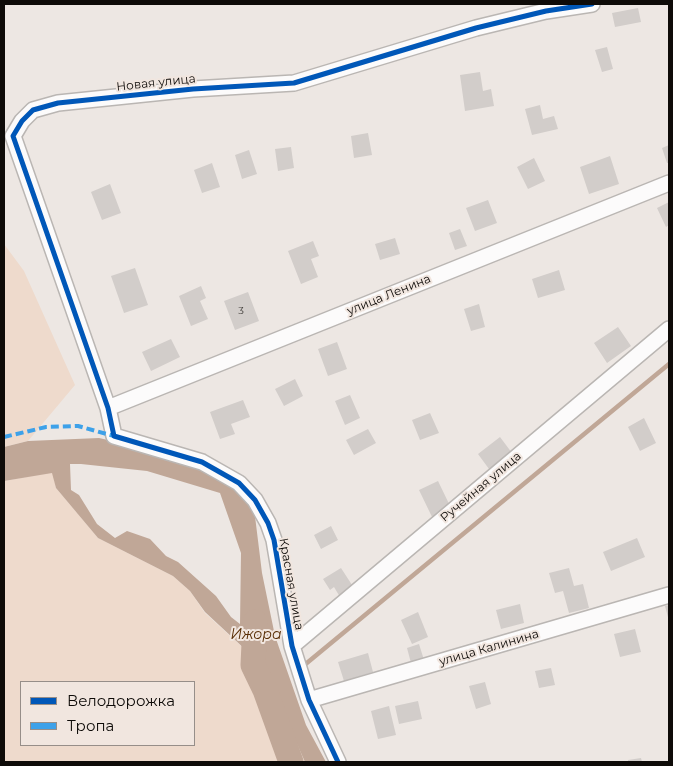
<!DOCTYPE html>
<html>
<head>
<meta charset="utf-8">
<style>
  body { margin:0 }
  #map { position:relative; width:673px; height:766px; overflow:hidden; background:#ede7e3; font-family:Montserrat,sans-serif }
  canvas { display:block }
  .frame { position:absolute; inset:0; border:5px solid #0e0b08; pointer-events:none }
  .legend { position:absolute; left:20px; top:681px; width:175px; height:65px; box-sizing:border-box; background:#f1e6df; border:1px solid #968e89; margin:0; padding:6px 9px; list-style:none; font-size:15px; color:#0e0b08 }
  .legend li { display:flex; align-items:center; gap:10px; height:25px }
  .legend b { width:25px; border:1px solid #968e89 }
</style>
</head>
<body>
<div id="map">
<canvas width="673" height="766"></canvas>
<div class="frame"></div>
<ul class="legend">
<li><b style="height:6px;background:#0057b8"></b>Велодорожка</li>
<li><b style="height:6px;background:#3da1e9"></b>Тропа</li>
</ul>
</div>
<script>
const ctx = document.querySelector('canvas').getContext('2d');
ctx.lineJoin = 'round';
function fillPath(path, color) {
  ctx.fillStyle = color;
  ctx.fill(path, 'evenodd');
}
function poly(rows) {
  const path = new Path2D();
  for (const r of rows) {
    path.moveTo(r[0], r[1]);
    for (let i = 2; i < r.length; i += 2) path.lineTo(r[i], r[i + 1]);
  }
  return path;
}
function strokePath(path, color, width, dash) {
  ctx.strokeStyle = color;
  ctx.lineWidth = width;
  ctx.lineCap = dash ? 'butt' : 'round';
  ctx.setLineDash(dash || []);
  ctx.stroke(path);
}
function write(font, color, halo, rows, align = 'center') {
  ctx.font = font + ' Montserrat,sans-serif';
  ctx.lineWidth = 4;
  ctx.setLineDash([]);
  ctx.textBaseline = 'middle';
  ctx.strokeStyle = halo;
  ctx.fillStyle = color;
  for (const [text, x, y, turn = 0] of rows) {
    ctx.save();
    ctx.translate(x, y);
    ctx.rotate((+turn || 0) * Math.PI / 180);
    ctx.textAlign = isNaN(turn) ? turn : align;
    if (halo) ctx.strokeText(text, 0, 0);
    ctx.fillText(text, 0, 0);
    ctx.restore();
  }
}
fillPath(poly([
  [4,244,24,271,75,385,28,441,4,447],
  [53,472,56,488,98,538,173,576,190,591,205,613,262,665,305,762,4,762,4,481],
  [21,682,194,682,194,745,21,745]
]), '#eedacc');
fillPath(poly([
  [99,438,215,464,253,500,262,573,275,636,306,725,326,762,305,762,262,665,205,612,190,591,173,576,98,538,56,488,52,473,4,481,4,447,28,441],
  [70,464,81,464,147,471,220,493,241,553,240,624,231,617,216,596,178,562,166,556,150,539,127,531,115,538,97,524,79,495,71,490]
]), '#c0a797');
strokePath(poly([
  [302,667,669,364],
  [265,690,275,685]
]), '#c0a797', 4.5);
strokePath(poly([
  [255,622,253,665,265,690,291,762]
]), '#c0a797', 25);
fillPath(poly([
  [638,8,641,22,615,27,612,13],
  [607,47,613,69,602,72,595,50],
  [480,72,483,91,491,89,494,106,465,111,460,75],
  [540,105,543,119,554,116,558,129,532,135,525,109],
  [368,133,372,155,354,158,351,136],
  [669,145,669,163,667,163,662,148],
  [291,147,294,168,278,171,275,149],
  [249,150,257,174,242,179,235,155],
  [610,156,619,184,589,194,580,167],
  [534,158,545,181,528,189,517,167],
  [212,163,220,187,202,193,194,170],
  [110,184,121,213,102,220,91,192],
  [488,200,497,223,475,231,466,208],
  [669,202,669,225,666,227,657,208],
  [460,229,467,246,455,250,449,233],
  [395,238,400,254,380,260,375,244],
  [313,241,319,256,311,259,318,277,301,284,288,251],
  [135,268,148,305,124,313,111,276],
  [559,270,565,290,538,298,532,279],
  [201,286,206,298,200,301,208,319,191,326,179,296],
  [248,292,259,321,235,330,224,301],
  [479,304,485,327,471,331,464,309],
  [618,327,631,346,607,363,594,343],
  [171,339,180,357,151,371,142,352],
  [337,342,347,369,328,376,318,349],
  [295,379,303,396,284,406,275,389],
  [350,395,360,418,345,425,335,401],
  [243,400,250,417,231,424,235,434,220,439,210,412],
  [430,413,439,433,420,440,412,420],
  [644,418,656,443,640,451,628,427],
  [368,429,376,443,354,455,346,440],
  [500,437,512,453,489,469,478,454],
  [438,481,452,510,433,519,419,490],
  [331,526,338,540,321,549,314,535],
  [637,538,645,557,611,571,603,552],
  [341,568,354,588,340,597,334,587,330,590,323,579],
  [569,568,574,586,583,584,589,608,569,613,563,591,555,593,549,573],
  [520,604,524,623,501,629,496,610],
  [669,605,669,621,665,606],
  [418,612,428,637,412,644,401,620],
  [635,629,641,652,620,657,614,634],
  [419,644,424,660,411,663,407,648],
  [368,653,373,672,344,681,338,662],
  [551,668,555,685,539,688,535,671],
  [485,682,491,704,476,709,469,686],
  [418,701,422,719,399,724,395,706],
  [389,706,396,735,378,739,371,711],
  [641,758,642,762,628,762,628,760]
]), '#d2cdca');
const minor = poly([
  [108,408,669,183],
  [292,646,669,329],
  [309,700,669,595],
  [338,762,309,700,292,646,274,540,268,523,255,500,239,483,202,462,114,436,108,408,13,136,22,121,33,110,58,103,193,89,294,83,476,28,546,11,592,4]
]);
strokePath(minor, '#bab6b3', 18);
strokePath(minor, '#fcfbfb', 15);
strokePath(poly([
  [4,437,46,427,78,426,114,436]
]), '#3da1e9', 4, [8, 4]);
strokePath(poly([
  [338,762,309,700,292,646,274,540,268,523,255,500,239,483,202,462,114,436,108,408,13,136,22,121,33,110,58,103,193,89,294,83,476,28,546,11,592,4]
]), '#0057b8', 5);
write('10px', '#413e3a', null, [
  ["3",241,311]
]);
write('12px', '#0e0b08', '#f1e6df', [
  ["Новая улица",156,83,-6],
  ["улица Ленина",389,295,-22],
  ["Ручейная улица",481,487,-40],
  ["Красная улица",291,584,80],
  ["улица Калинина",489,648,-16]
]);
write('italic 14px', '#592e06', '#f1e6df', [
  ["Ижора",256,635]
]);
</script>
</body>
</html>
